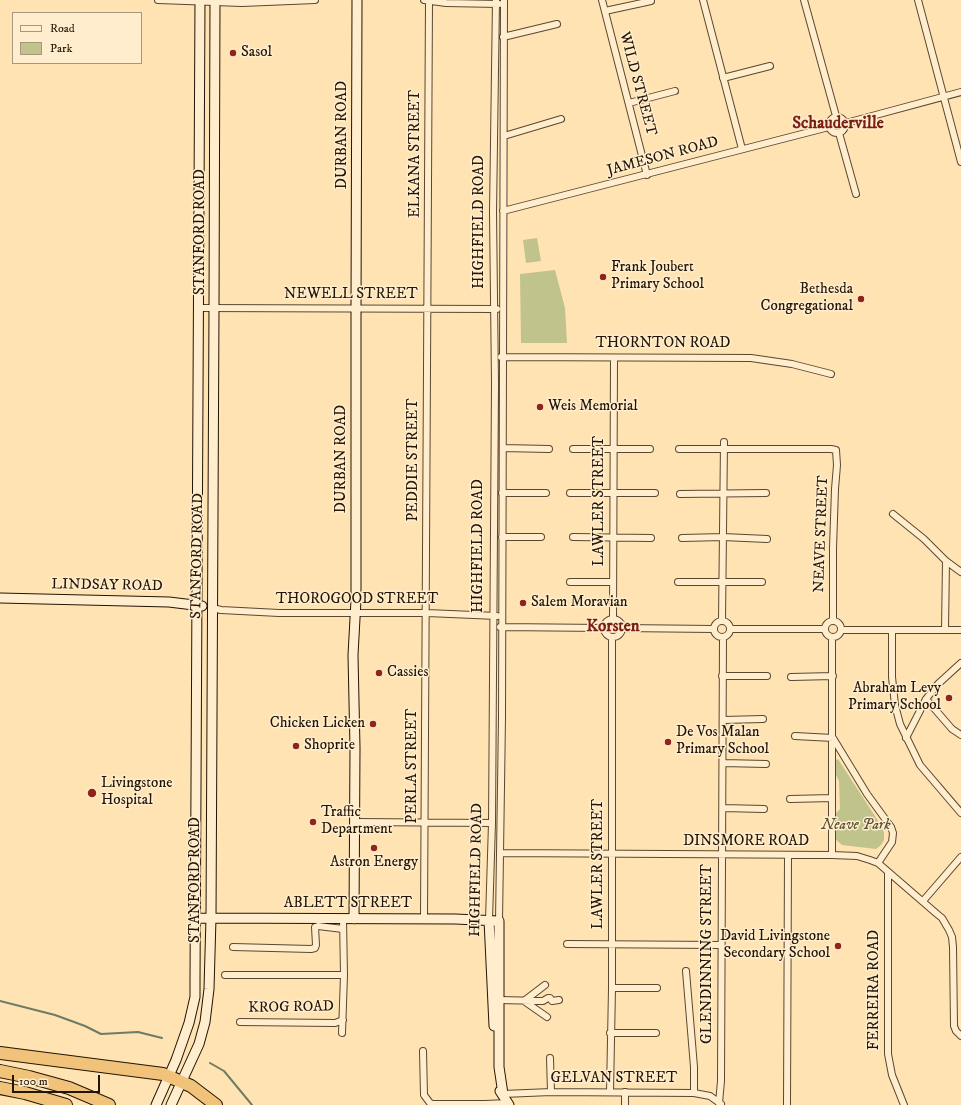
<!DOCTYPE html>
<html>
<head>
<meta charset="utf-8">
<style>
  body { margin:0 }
  #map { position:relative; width:961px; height:1105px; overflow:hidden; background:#ffe3b3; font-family:"IM FELL DW Pica",serif }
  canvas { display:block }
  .legend { position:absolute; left:12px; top:12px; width:130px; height:52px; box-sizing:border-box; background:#ffedce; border:1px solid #a7977d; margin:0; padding:5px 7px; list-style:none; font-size:12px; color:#221504 }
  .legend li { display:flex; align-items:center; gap:8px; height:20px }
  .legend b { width:20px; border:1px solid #a7977d }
  .scale { position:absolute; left:12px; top:1075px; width:88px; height:18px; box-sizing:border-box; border:2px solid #221504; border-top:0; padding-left:5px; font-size:12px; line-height:14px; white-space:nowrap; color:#221504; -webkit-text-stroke:3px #ffedce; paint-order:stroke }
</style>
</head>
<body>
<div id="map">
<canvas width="961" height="1105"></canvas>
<ul class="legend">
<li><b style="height:5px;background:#ffedce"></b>Road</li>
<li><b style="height:11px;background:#c1c38c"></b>Park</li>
</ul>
<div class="scale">100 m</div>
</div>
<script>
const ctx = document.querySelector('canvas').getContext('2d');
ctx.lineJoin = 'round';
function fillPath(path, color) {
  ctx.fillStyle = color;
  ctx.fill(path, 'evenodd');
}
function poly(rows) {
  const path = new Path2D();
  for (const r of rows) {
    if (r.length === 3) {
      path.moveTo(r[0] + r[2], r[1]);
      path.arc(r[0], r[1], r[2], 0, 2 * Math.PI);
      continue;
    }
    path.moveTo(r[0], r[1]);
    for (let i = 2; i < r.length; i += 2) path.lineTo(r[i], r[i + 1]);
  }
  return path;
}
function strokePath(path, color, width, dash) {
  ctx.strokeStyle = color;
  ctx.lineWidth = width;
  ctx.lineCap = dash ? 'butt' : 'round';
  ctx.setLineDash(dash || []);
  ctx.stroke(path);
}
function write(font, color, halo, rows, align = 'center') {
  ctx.font = font + ' "IM FELL DW Pica",serif';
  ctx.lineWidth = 3;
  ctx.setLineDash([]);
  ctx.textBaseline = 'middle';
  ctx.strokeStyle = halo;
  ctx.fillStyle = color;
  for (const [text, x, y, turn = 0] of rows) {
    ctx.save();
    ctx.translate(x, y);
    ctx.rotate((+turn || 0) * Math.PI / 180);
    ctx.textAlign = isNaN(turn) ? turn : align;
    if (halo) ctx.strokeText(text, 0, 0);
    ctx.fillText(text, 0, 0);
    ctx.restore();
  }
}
fillPath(poly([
  [537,238,541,261,526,263,523,240],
  [555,270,565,308,567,343,521,343,520,274],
  [838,759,882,827,884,833,884,840,881,845,876,849,842,845,835,839,836,813,840,809,839,781,836,775,836,760]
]), '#c1c38c');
strokePath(poly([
  [0,1001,55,1015,85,1026,101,1034,138,1032,162,1038],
  [210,1063,224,1071,252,1105]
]), '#6e7b66', 2);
const street = poly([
  [158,0,242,3,315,0],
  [424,0,446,3,499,4],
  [602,0,647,175],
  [703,0,742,149],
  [804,0,836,116],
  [918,0,961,162],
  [605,11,651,1],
  [503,37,557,24],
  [723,78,770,66],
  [629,103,675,91],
  [837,125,8],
  [846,123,961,92],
  [839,133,856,194],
  [504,136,561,119],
  [503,211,829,127],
  [199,308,497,309],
  [501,357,751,358,792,364,831,374],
  [503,448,549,449],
  [573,449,650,449],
  [679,449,831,449,836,450,837,465,835,489,833,548,833,621],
  [502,493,546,493],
  [570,493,655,493],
  [680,494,766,493],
  [893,514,924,539,946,561,961,572],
  [502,537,541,537],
  [573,537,651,538],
  [682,538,723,537,767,539],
  [570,582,613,582],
  [678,582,762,582],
  [212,608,221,610,279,613,427,613,497,616],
  [613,628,9],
  [613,620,614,358],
  [833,629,8],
  [722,621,724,442],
  [722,629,8],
  [500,627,604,628],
  [621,628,714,629],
  [730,629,825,629],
  [842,630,961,630],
  [892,630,892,677,895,705,900,724,920,765,961,813],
  [945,630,946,561],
  [722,676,767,676],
  [791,677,833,676],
  [926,699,952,729,961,735],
  [723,720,763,719],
  [795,736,833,738,867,794,891,827,893,833,892,842,878,863],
  [906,738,926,699,938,684,961,663],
  [723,763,766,764],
  [790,799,832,798],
  [723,808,764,809],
  [354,822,492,823],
  [501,853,832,855,857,856,870,860,878,863,937,914,942,918,949,930,952,937,953,947,954,1026,956,1031,961,1036],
  [832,855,832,638],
  [888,872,888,1054,892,1075,904,1105],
  [923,901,961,857],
  [424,918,429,1],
  [489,920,492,823,495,384,493,213,496,0],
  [499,921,502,718,504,0],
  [567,944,721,945],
  [233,947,311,949,315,948,316,945,315,927,318,926,343,929],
  [686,971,694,1067,694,1093],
  [225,975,344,975],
  [545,985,524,1001,547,1017],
  [612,988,657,988],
  [499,1000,543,1001,548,998,550,998,552,1001,559,1000],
  [240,1022,335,1023,343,1020],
  [342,1033,344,975,343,919],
  [610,1033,656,1033],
  [423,1051,424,1095,430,1103,433,1104,485,1104,508,1103],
  [550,1058,551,1092],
  [610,1092,612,988,612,637],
  [503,1094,551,1092,694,1093,710,1096,721,1104],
  [719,1103,721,1081,723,637],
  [625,1105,625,1092],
  [787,1105,788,855]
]);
const secondary = poly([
  [0,598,169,602,202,606],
  [196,918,455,919,499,921,499,1067,503,1094],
  [354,919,355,748,353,655,356,600,356,308,357,0],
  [489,920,494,1026],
  [500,1091,509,1105],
  [156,1105,176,1060,189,1023,195,997,195,981,200,0],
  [171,1105,199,1044,205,1022,209,989,211,918,214,308,215,0]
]);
const highway = poly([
  [0,1053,163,1074,191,1086,216,1105],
  [0,1071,29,1077,69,1088,109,1105],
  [0,1088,25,1093,66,1105]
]);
strokePath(street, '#594830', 8);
strokePath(secondary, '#221504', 11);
strokePath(highway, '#221504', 14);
strokePath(street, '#ffedce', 6);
strokePath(secondary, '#ffedce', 9);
strokePath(highway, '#f0c27a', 12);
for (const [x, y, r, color] of [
  [233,53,4,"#8f2418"],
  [603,277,4,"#8f2418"],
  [861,299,4,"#8f2418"],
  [540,407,4,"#8f2418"],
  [523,603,4,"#8f2418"],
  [379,673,4,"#8f2418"],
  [949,698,4,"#8f2418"],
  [373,724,4,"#8f2418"],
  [668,742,4,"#8f2418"],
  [296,746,4,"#8f2418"],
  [92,793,5,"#8f2418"],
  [313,822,4,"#8f2418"],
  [374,848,4,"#8f2418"],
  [838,946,4,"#8f2418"]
]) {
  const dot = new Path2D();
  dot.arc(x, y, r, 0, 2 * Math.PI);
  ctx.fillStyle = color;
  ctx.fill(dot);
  strokePath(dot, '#ffedce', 1.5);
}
write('15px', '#221504', '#ffedce', [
  ["Sasol",241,53],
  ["Frank Joubert",611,268],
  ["Primary School",611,285],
  ["Bethesda",853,290,"right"],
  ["Congregational",853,307,"right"],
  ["Weis Memorial",548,407],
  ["Salem Moravian",531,603],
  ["Cassies",387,673],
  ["Abraham Levy",941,689,"right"],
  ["Primary School",941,706,"right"],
  ["Chicken Licken",365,724,"right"],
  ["De Vos Malan",676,733],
  ["Primary School",676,750],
  ["Shoprite",304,746],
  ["Livingstone",101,784],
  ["Hospital",101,801],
  ["Traffic",321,813],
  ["Department",321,830],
  ["Astron Energy",374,863,"center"],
  ["David Livingstone",830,937,"right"],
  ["Secondary School",830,954,"right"]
], 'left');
write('15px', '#221504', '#ffedce', [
  ["WILD STREET",637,84,75],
  ["DURBAN ROAD",343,135,-90],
  ["ELKANA STREET",416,154,-90],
  ["JAMESON ROAD",663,157,-15],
  ["HIGHFIELD ROAD",480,222,-90],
  ["STANFORD ROAD",201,232,-90],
  ["NEWELL STREET",351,295],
  ["THORNTON ROAD",663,344],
  ["DURBAN ROAD",342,459,-90],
  ["PEDDIE STREET",414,460,-90],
  ["LAWLER STREET",600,501,-90],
  ["NEAVE STREET",822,534,-88],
  ["HIGHFIELD ROAD",479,546,-90],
  ["STANFORD ROAD",198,556,-89],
  ["LINDSAY ROAD",107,586,1],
  ["THOROGOOD STREET",357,600],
  ["PERLA STREET",413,766,-90],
  ["DINSMORE ROAD",746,842],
  ["LAWLER STREET",599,864,-90],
  ["HIGHFIELD ROAD",477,870,-89],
  ["STANFORD ROAD",196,880,-90],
  ["ABLETT STREET",348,904],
  ["GLENDINNING STREET",708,954,-90],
  ["FERREIRA ROAD",875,990,-90],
  ["KROG ROAD",291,1008,-1],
  ["GELVAN STREET",614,1079]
]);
write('italic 15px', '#5a5234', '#ffedce', [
  ["Neave Park",856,826]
]);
write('bold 17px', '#7a1f14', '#ffedce', [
  ["Schauderville",838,124],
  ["Korsten",613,627]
]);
</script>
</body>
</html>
